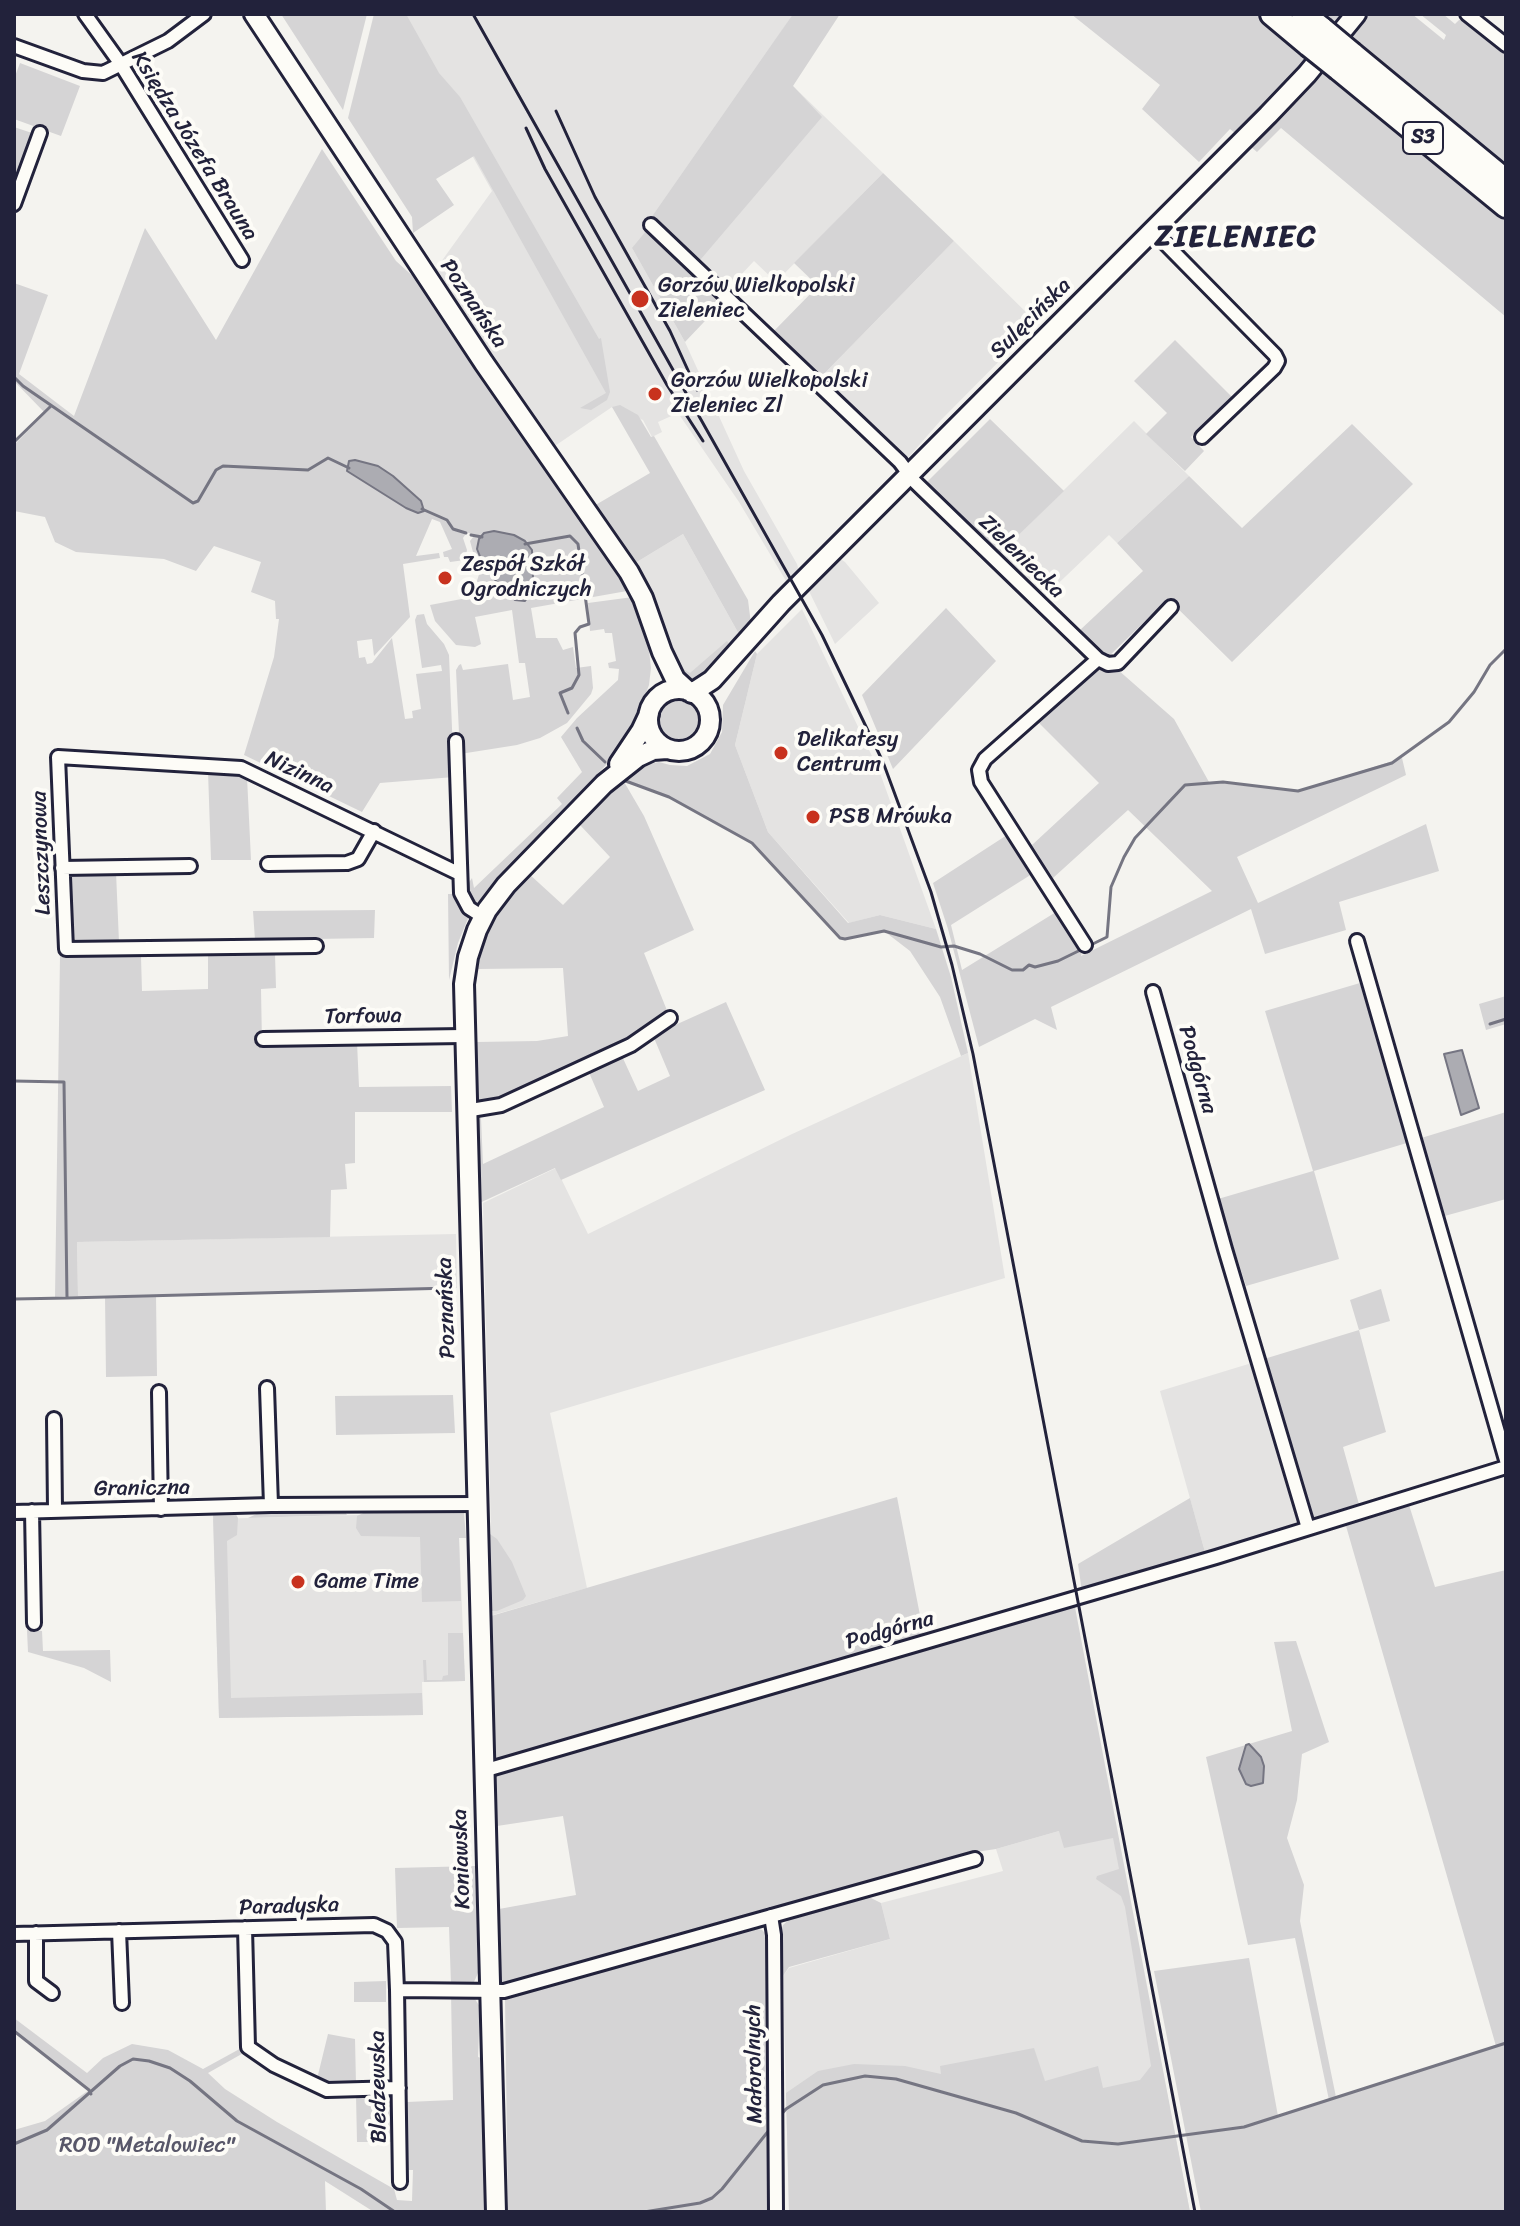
<!DOCTYPE html>
<html>
<head>
<meta charset="utf-8">
<style>
  body { margin:0 }
  #map { position:relative; width:1520px; height:2226px; overflow:hidden; background:#f4f3ef; font-family:Sriracha,sans-serif }
  canvas { display:block }
  .frame { position:absolute; inset:0; border:16px solid #22223b; pointer-events:none }
</style>
</head>
<body>
<div id="map">
<canvas width="1520" height="2226"></canvas>
<div class="frame"></div>
</div>
<script>
const ctx = document.querySelector('canvas').getContext('2d');
ctx.lineJoin = 'round';
function fillPath(path, color) {
  ctx.fillStyle = color;
  ctx.fill(path, 'evenodd');
}
function poly(rows) {
  const path = new Path2D();
  for (const r of rows) {
    if (r.length === 3) {
      path.moveTo(r[0] + r[2], r[1]);
      path.arc(r[0], r[1], r[2], 0, 2 * Math.PI);
      continue;
    }
    path.moveTo(r[0], r[1]);
    for (let i = 2; i < r.length; i += 2) path.lineTo(r[i], r[i + 1]);
  }
  return path;
}
function strokePath(path, color, width, dash) {
  ctx.strokeStyle = color;
  ctx.lineWidth = width;
  ctx.lineCap = dash ? 'butt' : 'round';
  ctx.setLineDash(dash || []);
  ctx.stroke(path);
}
function write(font, color, halo, rows, align = 'center') {
  ctx.font = font + ' Sriracha,sans-serif';
  ctx.lineWidth = 8;
  ctx.setLineDash([]);
  ctx.textBaseline = 'middle';
  ctx.strokeStyle = halo;
  ctx.fillStyle = color;
  for (const [text, x, y, turn = 0] of rows) {
    ctx.save();
    ctx.translate(x, y);
    ctx.rotate((+turn || 0) * Math.PI / 180);
    ctx.textAlign = isNaN(turn) ? turn : align;
    if (halo) ctx.strokeText(text, 0, 0);
    ctx.fillText(text, 0, 0);
    ctx.restore();
  }
}
fillPath(poly([
  [393,14,793,14,764,58,883,173,776,282,754,261,723,294,632,248,685,342,744,471,797,564,800,575,789,586,739,502,678,413,658,422,662,432,652,437,643,420,612,407,546,452,428,280,492,191],
  [954,241,1037,323,941,420,907,459,820,378],
  [1134,421,1189,476,1117,543,1109,535,1044,597,999,554],
  [683,534,745,645,692,693,627,568],
  [832,553,845,562,879,603,835,644,804,581],
  [802,609,880,773,936,929,880,915,849,923,768,832,735,745,757,654],
  [968,1053,1005,1278,550,1413,587,1588,493,1615,483,1203,556,1168,588,1234,790,1135],
  [456,1234,457,1288,78,1296,77,1242],
  [1255,1362,1301,1518,1298,1523,1205,1552,1160,1391],
  [429,1513,459,1537,465,1681,422,1682,423,1715,219,1718,213,1519],
  [1116,1829,1190,2212,789,2212,783,1976,789,1968,890,1939,881,1903,1003,1871,996,1849,1059,1831]
]), '#e4e3e2');
fillPath(poly([
  [281,14,367,14,343,110],
  [374,14,406,14,439,73,460,97,599,339,601,338,610,392,607,400,591,410,580,408,606,393,474,156,436,179,454,205,413,233,412,217,348,118],
  [793,14,840,14,793,86,822,117,695,266,660,231,651,218],
  [1071,14,1412,14,1444,40,1446,35,1420,14,1443,14,1455,24,1463,16,1506,48,1506,317,1281,128,1257,152,1230,129,1199,162,1142,109,1160,85],
  [20,63,80,86,61,136,14,119,14,79],
  [14,127,35,134,14,192],
  [322,149,396,261,416,279,488,387,615,567,627,591,531,608,536,638,557,638,563,650,573,647,576,668,591,666,593,688,591,694,567,723,540,738,517,745,460,754,456,670,459,665,461,664,463,670,508,664,513,700,530,697,525,663,519,663,512,610,475,617,481,644,475,647,456,645,435,621,430,605,472,597,481,568,471,559,473,552,470,541,474,536,467,532,463,538,467,550,465,560,450,562,448,557,444,557,443,552,452,549,440,522,432,519,416,556,439,553,440,558,403,564,410,617,374,656,372,639,357,641,359,658,365,657,367,664,372,663,392,638,405,719,413,718,412,711,421,709,416,674,442,671,441,665,422,668,415,620,417,615,424,614,427,624,444,644,449,655,454,777,380,783,362,812,244,755,274,657,279,619,276,619,275,601,251,592,261,562,214,546,196,571,164,559,76,552,55,542,45,517,14,511,14,445,45,413,14,381,14,283,48,295,19,374,74,416,145,228,216,340],
  [883,173,954,241,820,378,772,333,818,286,794,263],
  [651,225,725,297,722,303,685,342,632,248],
  [1175,340,1232,397,1191,437,1204,451,1185,471,1146,434,1167,413,1134,381],
  [620,405,638,415,651,437,654,436,748,600,751,624,740,636,683,534,627,568,587,510,650,473,612,407],
  [990,419,1064,491,999,554,926,483],
  [1352,424,1413,484,1232,662,1168,599,1107,658,1079,631,1143,571,1117,543,1189,476,1242,528],
  [633,597,647,633,651,668,649,685,627,743,504,872,485,897,474,904,472,902,466,887,472,878,474,888,562,804,557,798,582,772,561,737,577,718,618,680,619,669,609,668,608,663,616,661,612,633,605,633,604,629,590,631,588,603],
  [946,608,996,661,893,769,862,695],
  [727,641,731,647,715,667,699,680,687,678,676,665,690,673],
  [755,651,757,654,735,745,768,832,848,923,880,915,936,929,951,977,968,1053,961,1056,940,997,910,951,884,931,845,939,840,938,752,843,669,797,623,780,644,816,694,930,644,953,670,1018,566,1071,474,1108,477,1042,537,1041,568,1036,563,968,478,969,477,947,492,915,528,873,563,905,610,857,580,825,574,825,622,779,649,764,659,762,670,765,687,766,710,754,722,732,723,705],
  [1098,669,1108,672,1117,669,1174,719,1209,782,1298,791,1402,758,1406,775,1237,857,1258,903,1426,824,1439,871,1339,902,1346,930,1265,954,1251,909,1051,1007,1057,1030,1035,1019,979,1047,948,929,933,883,1007,835,1032,874,951,925,962,970,1056,912,1082,952,1081,956,1212,891,1128,810,1053,878,1032,845,1099,783,1038,722],
  [678,722,23],
  [208,771,247,777,251,860,211,860],
  [116,872,119,942,69,942,67,879,73,873],
  [448,894,456,894,469,916,458,943,449,980],
  [375,910,374,938,255,940,253,911],
  [275,954,276,988,261,989,262,1044,357,1042,359,1087,451,1086,452,1112,355,1112,355,1163,345,1164,347,1189,331,1190,330,1237,77,1242,78,1296,55,1297,60,956,141,957,142,991,208,989,208,956],
  [1360,983,1410,1142,1314,1171,1339,1259,1246,1286,1218,1199,1313,1171,1265,1011],
  [1506,996,1506,1024,1486,1030,1479,1004],
  [726,1002,765,1090,561,1180,555,1168,473,1206,472,1114,481,1118,483,1164,604,1107,587,1068,621,1054,638,1091,670,1076,654,1038,673,1026],
  [1506,1112,1506,1199,1441,1217,1418,1139],
  [1381,1289,1390,1321,1359,1330,1386,1432,1343,1447,1360,1508,1310,1523,1264,1359,1359,1330,1350,1300],
  [156,1295,157,1376,106,1377,105,1296],
  [453,1395,455,1433,336,1435,335,1396],
  [897,1497,925,1641,1074,1602,1190,2212,789,2212,786,2093,818,2071,854,2064,905,2066,941,2074,940,2066,1034,2048,1045,2081,1098,2066,1103,2088,1140,2080,1151,2066,1125,1907,1121,1896,1096,1879,1097,1876,1119,1869,1113,1838,1064,1848,1059,1831,996,1849,976,1852,504,1985,501,1980,499,1909,576,1895,563,1816,497,1826,495,1775,888,1653,494,1760,491,1616],
  [1190,1498,1205,1552,1082,1592,1078,1564],
  [1409,1505,1435,1587,1506,1570,1506,2212,1201,2212,1154,1971,1249,1958,1278,2116,1329,2100,1295,1938,1248,1945,1206,1757,1292,1731,1274,1642,1296,1641,1329,1742,1302,1754,1297,1800,1287,1838,1304,1885,1300,1921,1336,2097,1496,2046,1346,1526,1362,1518],
  [343,1508,347,1515,248,1518,265,1510],
  [374,1508,461,1510,464,1513,466,1538,459,1538,461,1601,422,1602,420,1537,361,1536,356,1528,357,1516],
  [234,1511,238,1518,237,1535,227,1541,231,1698,422,1693,423,1715,219,1718,213,1513,169,1513],
  [490,1534,497,1539,512,1562,526,1596,523,1600,497,1611,491,1611],
  [27,1630,42,1631,43,1651,110,1650,111,1682,84,1668,28,1652],
  [448,1633,463,1633,465,1681,424,1682,423,1660,426,1660,427,1680,442,1680,443,1676,448,1675],
  [475,1866,478,1973,474,1982,451,1984,449,1927,397,1928,395,1868],
  [867,1896,881,1903,890,1939,789,1967,783,1976,779,1974,779,1936,783,1925,793,1916],
  [749,1926,762,1930,769,1937,776,2212,508,2212,505,1999],
  [386,1981,386,2002,354,2002,354,1982],
  [451,1994,476,1996,475,1999,480,2007,478,2057,481,2058,485,2212,374,2212,325,2181,326,2212,14,2212,14,2130,45,2121,89,2090,14,2031,14,2018,87,2073,103,2058,132,2044,168,2050,203,2069,245,2046,247,2051,208,2073,225,2089,277,2122,394,2189,397,2200,412,2201,413,2170,407,2170,407,2102,453,2100],
  [328,2034,355,2039,356,2084,336,2084,317,2079],
  [388,2094,393,2097,393,2142,357,2142,356,2095]
]), '#d5d4d5');
const water = poly([
  [355,460,378,466,393,476,421,501,424,511,418,513,406,508,347,471,349,461,355,460],
  [494,531,514,535,525,541,532,550,533,580,531,592,525,601,515,600,499,585,483,564,477,549,479,539,484,533,494,531],
  [1462,1050,1479,1108,1461,1115,1444,1054,1462,1050],
  [1249,1744,1261,1757,1264,1766,1263,1783,1251,1786,1246,1784,1239,1769,1246,1745,1249,1744]
]);
fillPath(water, '#acacb2');
strokePath(water, '#757582', 2);
strokePath(poly([
  [14,377,23,386,193,503,198,501,216,470,223,466,308,470,328,458,349,468],
  [14,442,51,406],
  [422,509,447,520,453,529,466,533],
  [471,535,482,537],
  [525,544,570,536,578,544,589,624,580,627,575,633,579,675,572,688,560,693,568,713],
  [577,728,583,741,605,762],
  [623,780,669,797,752,843,840,938,845,939,884,931,941,947,954,946,980,954,1012,970,1023,970,1029,965,1035,967,1058,961,1107,937,1111,887,1124,857,1135,838,1185,785,1223,782,1298,791,1392,763,1449,722,1474,692,1490,665,1506,649],
  [1490,1024,1506,1019],
  [14,1081,64,1082,67,1298,451,1288],
  [14,1299,67,1298],
  [14,2031,89,2090,91,2094],
  [779,2117,786,2109,823,2085,865,2076,896,2079,1016,2113,1082,2141,1118,2144,1244,2127,1506,2043],
  [14,2144,47,2130,120,2066,133,2059,149,2061,170,2068,190,2081,237,2121,361,2189,395,2212],
  [644,2212,700,2203,712,2198,722,2189,770,2129]
]), '#757582', 3);
const street = poly([
  [85,14,120,63,242,260],
  [1467,14,1506,45],
  [14,46,83,71,103,73,168,41,204,14],
  [14,204,40,133],
  [651,225,900,462,915,482,1098,659,985,759,979,770,981,782,1085,945],
  [1153,231,1275,355,1278,361,1274,368,1202,437],
  [1098,659,1108,664,1118,663,1171,607],
  [456,741,461,893,469,908,483,917],
  [268,864,347,863,358,859,374,831],
  [62,868,190,866],
  [1357,941,1506,1460],
  [316,946,66,949,58,757,241,768,460,874],
  [1153,992,1225,1249,1308,1528],
  [263,1039,463,1036],
  [465,1111,501,1105,631,1045,670,1018],
  [267,1388,271,1505],
  [159,1392,161,1509],
  [54,1419,55,1510],
  [32,1511,34,1623],
  [14,1512,271,1505,476,1504],
  [483,1771,1216,1557,1506,1467],
  [771,1916,774,1935,776,2212],
  [245,1928,248,2047,274,2065,327,2090,399,2088],
  [119,1931,122,2003],
  [36,1933,36,1981,52,1993],
  [14,1934,374,1925,387,1931,395,1942,397,1990,504,1991,975,1859],
  [397,1990,400,2182]
]);
const secondary = poly([
  [254,14,484,363,629,572,643,598,662,652,675,679,688,691],
  [679,720,31],
  [692,693,712,680,781,603,1268,115,1307,74,1356,14],
  [619,764,641,731,649,714],
  [496,2212,464,984,468,957,477,930,487,910,506,885,604,784,638,757,653,750,667,749]
]);
const highway = poly([
  [1272,14,1309,45],
  [1303,14,1322,29],
  [1352,54,1506,181],
  [1339,69,1506,206]
]);
strokePath(street, '#22223b', 18);
strokePath(secondary, '#22223b', 24);
strokePath(highway, '#22223b', 28);
strokePath(street, '#fdfcf7', 12);
strokePath(secondary, '#fdfcf7', 18);
strokePath(highway, '#fdfcf7', 22);
strokePath(poly([
  [473,14,822,635,883,762,931,892,952,965,973,1054,1195,2212],
  [556,111,595,197,670,331,697,390],
  [526,128,545,169,667,385,703,441]
]), '#22223b', 3);
const highwayBridge = poly([
  [1322,29,1352,54],
  [1309,45,1339,69]
]);
strokePath(highwayBridge, '#22223b', 28, []);
strokePath(highwayBridge, '#fdfcf7', 22);
for (const [x, y, r, color] of [
  [640,299,10,"#c8321e"],
  [655,394,8,"#c8321e"],
  [445,578,8,"#c8321e"],
  [781,753,8,"#c8321e"],
  [813,817,8,"#c8321e"],
  [298,1582,8,"#c8321e"]
]) {
  const dot = new Path2D();
  dot.arc(x, y, r, 0, 2 * Math.PI);
  ctx.fillStyle = color;
  ctx.fill(dot);
  strokePath(dot, '#fdfcf7', 3);
}
for (const [x, y, w] of [
  [1423,138,40]
]) {
  const box = new Path2D();
  box.roundRect(x - w / 2, y - 16, w, 32, 6);
  ctx.fillStyle = '#fdfcf7';
  ctx.fill(box);
  strokePath(box, '#22223b', 2);
}
write('bold 20px', '#22223b', null, [
  ["S3",1423,138]
]);
write('22px', '#22223b', '#fdfcf7', [
  ["Księdza Józefa Brauna",194,146,58],
  ["Poznańska",473,304,56],
  ["Sulęcińska",1031,319,-45],
  ["Zieleniecka",1021,557,44],
  ["Nizinna",299,773,25],
  ["Leszczynowa",42,853,-92],
  ["Torfowa",363,1017,-1],
  ["Podgórna",1197,1070,74],
  ["Poznańska",447,1308,-92],
  ["Graniczna",142,1489,-1],
  ["Podgórna",890,1631,-16],
  ["Koniawska",462,1859,-92],
  ["Paradyska",289,1907,-2],
  ["Małorolnych",755,2064,-91],
  ["Bledzewska",379,2087,-91]
]);
write('22px', '#22223b', '#fdfcf7', [
  ["Gorzów Wielkopolski",658,286],
  ["Zieleniec",658,311],
  ["Gorzów Wielkopolski",671,381],
  ["Zieleniec Zl",671,406],
  ["Zespół Szkół",461,565],
  ["Ogrodniczych",461,590],
  ["Delikatesy",797,740],
  ["Centrum",797,765],
  ["PSB Mrówka",829,817],
  ["Game Time",314,1582]
], 'left');
write('22px', '#585769', '#fdfcf7', [
  ["ROD \"Metalowiec\"",147,2146]
]);
ctx.letterSpacing = '2px';
write('bold 30px', '#22223b', '#fdfcf7', [
  ["ZIELENIEC",1236,238]
]);
ctx.letterSpacing = '0px';
</script>
</body>
</html>
